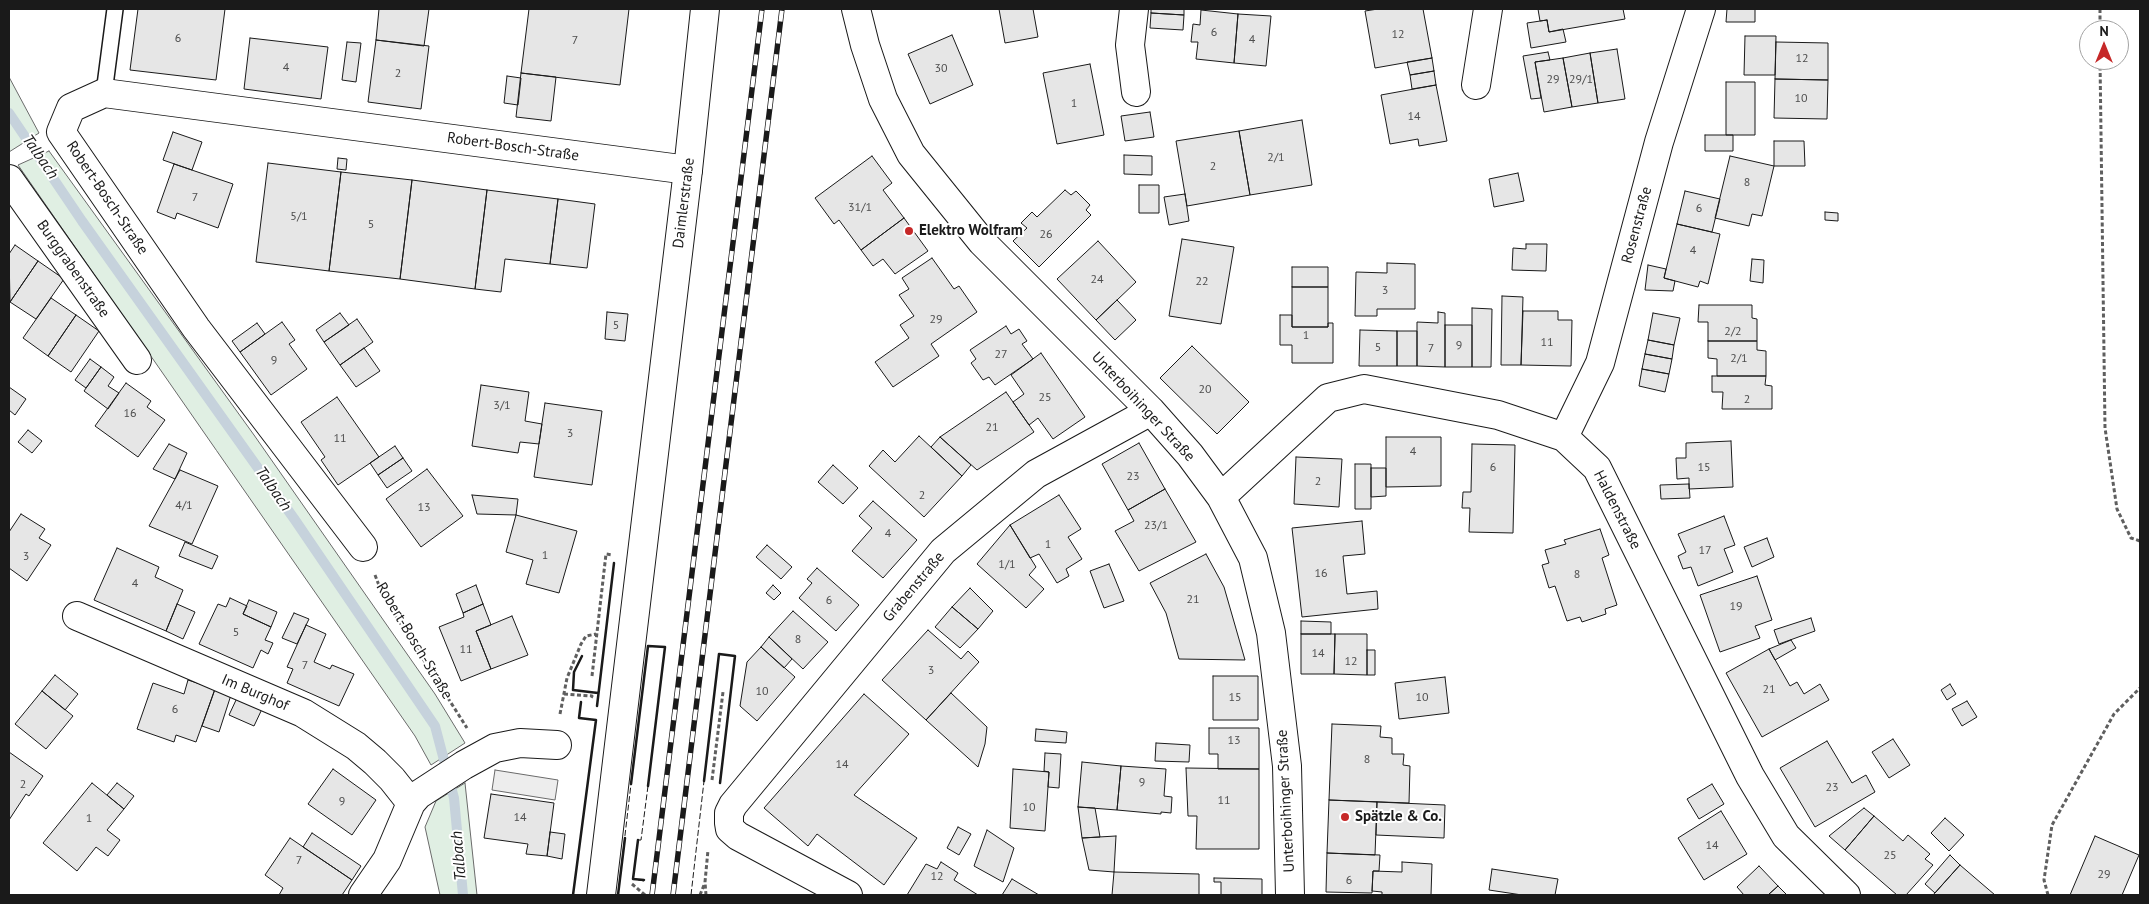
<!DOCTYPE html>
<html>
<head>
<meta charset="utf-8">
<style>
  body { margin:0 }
  #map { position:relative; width:2149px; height:904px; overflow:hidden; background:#fff; font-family:"PT Sans",sans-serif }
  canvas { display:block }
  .frame { position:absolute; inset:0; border:10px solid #1a1a1a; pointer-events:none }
  .north { position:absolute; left:2079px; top:20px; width:50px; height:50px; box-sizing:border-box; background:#fff; border:1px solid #a3a3a3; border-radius:50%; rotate:0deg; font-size:14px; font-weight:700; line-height:20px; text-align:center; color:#1a1a1a }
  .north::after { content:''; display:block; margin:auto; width:18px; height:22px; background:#c62828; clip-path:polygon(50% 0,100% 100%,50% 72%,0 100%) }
</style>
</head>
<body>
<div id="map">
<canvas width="2149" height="904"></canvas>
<div class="frame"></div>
<div class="north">N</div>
</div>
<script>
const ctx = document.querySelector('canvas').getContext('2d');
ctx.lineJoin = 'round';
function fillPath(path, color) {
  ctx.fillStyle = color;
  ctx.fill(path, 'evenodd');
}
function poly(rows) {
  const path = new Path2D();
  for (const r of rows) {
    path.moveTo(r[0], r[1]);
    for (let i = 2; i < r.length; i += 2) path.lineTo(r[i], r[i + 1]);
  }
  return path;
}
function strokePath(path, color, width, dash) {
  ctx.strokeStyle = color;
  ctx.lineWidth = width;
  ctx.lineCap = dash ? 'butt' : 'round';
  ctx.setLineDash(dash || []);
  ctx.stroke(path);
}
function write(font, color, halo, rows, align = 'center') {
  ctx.font = font + ' "PT Sans",sans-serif';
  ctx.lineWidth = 4;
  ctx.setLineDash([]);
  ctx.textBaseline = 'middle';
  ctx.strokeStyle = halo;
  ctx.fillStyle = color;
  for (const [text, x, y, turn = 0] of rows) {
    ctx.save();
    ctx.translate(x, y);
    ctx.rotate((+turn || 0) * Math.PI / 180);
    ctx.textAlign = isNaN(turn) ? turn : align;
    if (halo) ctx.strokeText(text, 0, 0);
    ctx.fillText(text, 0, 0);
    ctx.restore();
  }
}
const green = poly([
  [9,77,39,133,9,152,9,77],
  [49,151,254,435,435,694,465,743,431,765,415,736,18,165,49,151],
  [465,783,477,895,440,895,425,827,436,801,465,783]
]);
fillPath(green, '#e0efe3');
strokePath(green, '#6a6a6a', 1);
const parking = poly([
  [495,770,558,780,555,800,492,790,495,770]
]);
fillPath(parking, '#ededed');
strokePath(parking, '#6a6a6a', 1);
strokePath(poly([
  [9,113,82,221,295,520,435,726,454,798,463,895]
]), '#c6d2dc', 10);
const building = poly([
  [138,9,225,9,216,80,130,70,138,9],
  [379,9,429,9,424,46,376,40,379,9],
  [529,9,629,9,620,85,521,73,529,9],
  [999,9,1033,9,1038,37,1005,43,999,9],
  [1151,9,1184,9,1184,15,1151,13,1151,9],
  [1378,9,1423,9,1432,58,1375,68,1365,11,1378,9],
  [1538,9,1623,9,1625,19,1549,32,1547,20,1540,21,1538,9],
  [1727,9,1755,9,1755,22,1726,22,1727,9],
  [1201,10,1238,14,1234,63,1196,59,1198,42,1191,42,1193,24,1200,25,1201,10],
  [1151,13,1184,15,1183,30,1150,28,1151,13],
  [1238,14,1271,16,1266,66,1234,63,1238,14],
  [1547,20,1549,32,1563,29,1566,42,1531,48,1527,23,1547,20],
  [952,35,973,85,930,104,908,54,952,35],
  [1745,36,1776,36,1775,75,1744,75,1745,36],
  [250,38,328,47,321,99,244,89,250,38],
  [376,40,429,46,421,109,368,102,376,40],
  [347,42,361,43,356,82,342,80,347,42],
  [1776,42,1828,43,1828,80,1775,79,1776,42],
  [1617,49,1625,99,1598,103,1590,53,1617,49],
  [1548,52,1550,60,1535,62,1541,98,1531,99,1523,56,1548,52],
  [1590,53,1598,103,1572,107,1563,58,1590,53],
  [1432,58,1434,71,1410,75,1407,62,1432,58],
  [1563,58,1572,107,1544,112,1535,62,1563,58],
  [1090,64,1104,135,1057,144,1043,73,1090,64],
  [1434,71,1436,85,1412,89,1410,75,1434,71],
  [521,73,556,77,551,121,516,117,521,73],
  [507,76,521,78,518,105,504,103,507,76],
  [1775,79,1828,80,1827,119,1774,118,1775,79],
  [1726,82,1755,82,1755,135,1726,135,1726,82],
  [1436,85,1447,141,1419,146,1418,139,1390,144,1381,95,1436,85],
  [1150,112,1154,137,1125,141,1121,116,1150,112],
  [1302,120,1312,185,1250,195,1239,131,1302,120],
  [1239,131,1250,195,1187,206,1176,141,1239,131],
  [173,132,202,142,192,170,163,160,173,132],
  [1705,135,1733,135,1733,151,1705,151,1705,135],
  [1774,141,1804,141,1805,166,1774,166,1774,141],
  [1124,155,1152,156,1152,175,1124,174,1124,155],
  [872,156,892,183,883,190,904,218,861,250,839,220,834,224,815,198,872,156],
  [1730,156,1774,166,1762,216,1752,214,1749,226,1715,218,1730,156],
  [338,158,347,159,346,170,337,169,338,158],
  [268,163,341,172,329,271,256,262,268,163],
  [174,164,233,184,218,228,177,213,175,219,157,212,174,164],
  [341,172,412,180,400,279,329,271,341,172],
  [1518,173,1524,201,1494,207,1489,179,1518,173],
  [412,180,487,190,475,289,400,279,412,180],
  [1139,185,1159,185,1159,213,1139,213,1139,185],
  [487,190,558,199,550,264,505,259,501,292,475,289,487,190],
  [1065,190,1071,195,1076,191,1090,205,1086,210,1091,215,1039,267,1013,241,1027,228,1021,223,1032,212,1037,217,1065,190],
  [1685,191,1720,199,1712,232,1677,224,1685,191],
  [1185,194,1189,221,1169,225,1164,197,1185,194],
  [558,199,595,204,587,268,550,264,558,199],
  [1825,212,1838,213,1838,221,1825,220,1825,212],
  [904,218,928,251,895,274,883,259,873,266,861,250,904,218],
  [1677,224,1720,234,1708,284,1700,281,1698,287,1664,278,1677,224],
  [1182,239,1234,247,1221,324,1169,316,1182,239],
  [1098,241,1136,282,1096,320,1057,279,1098,241],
  [1526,244,1547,244,1546,271,1512,270,1513,248,1526,249,1526,244],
  [15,245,38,261,10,302,9,254,15,245],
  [932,258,954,289,959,286,977,312,931,344,939,356,893,387,875,362,909,338,900,325,914,316,899,295,909,289,902,278,932,258],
  [1752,259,1764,260,1763,283,1750,281,1752,259],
  [38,261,64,279,36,319,10,302,38,261],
  [1387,263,1415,264,1415,309,1377,309,1377,316,1355,316,1356,272,1387,273,1387,263],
  [1648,265,1666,269,1664,278,1675,281,1673,291,1645,290,1648,265],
  [1292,267,1328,267,1328,287,1292,287,1292,267],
  [1292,287,1328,287,1328,327,1292,327,1292,287],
  [1502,296,1523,297,1521,365,1501,365,1502,296],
  [51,298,76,315,48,356,23,338,51,298],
  [1117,300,1136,320,1115,340,1096,320,1117,300],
  [1699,305,1752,305,1752,318,1757,319,1757,341,1708,341,1708,322,1698,322,1699,305],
  [1472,308,1492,309,1491,367,1472,367,1472,308],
  [1523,311,1558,311,1558,320,1572,320,1571,366,1521,365,1523,311],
  [607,312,628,314,625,341,605,339,607,312],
  [1438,312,1445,313,1445,367,1417,366,1417,322,1438,323,1438,312],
  [340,313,349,325,324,342,316,330,340,313],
  [1653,313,1680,318,1674,345,1648,340,1653,313],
  [76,315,99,331,71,372,48,356,76,315],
  [1280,315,1292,315,1292,327,1328,327,1328,323,1333,323,1333,363,1292,363,1292,345,1280,345,1280,315],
  [357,319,373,342,340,365,324,342,357,319],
  [282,322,295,340,289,344,307,369,271,395,240,352,282,322],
  [257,323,265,334,240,352,232,341,257,323],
  [1445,325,1472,325,1472,367,1445,367,1445,325],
  [1006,326,1011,334,1019,329,1027,341,1022,344,1033,359,995,385,989,377,983,380,971,363,976,359,970,350,1006,326],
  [1360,330,1397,331,1397,366,1359,366,1360,330],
  [1397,331,1417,331,1417,366,1397,366,1397,331],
  [1648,340,1674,345,1672,359,1645,354,1648,340],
  [1708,341,1757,341,1757,350,1766,351,1766,376,1717,376,1717,359,1708,358,1708,341],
  [1192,346,1249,402,1217,434,1160,378,1192,346],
  [364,348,380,371,356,387,340,365,364,348],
  [1041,353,1085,417,1053,439,1038,418,1029,425,1013,402,1024,394,1011,375,1041,353],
  [1645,354,1672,359,1669,374,1642,369,1645,354],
  [90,359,101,367,86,388,75,380,90,359],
  [101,367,114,377,108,386,119,393,108,409,84,391,101,367],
  [1642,369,1669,374,1665,392,1639,386,1642,369],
  [1712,376,1766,376,1765,385,1772,386,1772,409,1722,409,1723,392,1712,392,1712,376],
  [126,383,151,401,147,407,165,420,138,457,95,426,126,383],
  [481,385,529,392,525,421,542,424,539,444,520,442,518,453,472,446,481,385],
  [9,387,26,399,15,415,9,410,9,387],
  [1006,392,1034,432,977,470,940,437,1006,392],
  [337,397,379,457,338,485,321,460,325,457,301,422,337,397],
  [545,403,602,411,592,485,534,477,545,403],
  [28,430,42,441,32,453,18,442,28,430],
  [919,436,962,476,924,517,869,466,883,450,895,462,919,436],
  [940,437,971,465,962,476,931,447,940,437],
  [1386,437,1441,437,1441,486,1386,487,1386,437],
  [1731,441,1733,487,1689,489,1689,478,1677,479,1676,458,1686,458,1686,443,1731,441],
  [1139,443,1165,489,1128,510,1102,464,1139,443],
  [169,444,187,453,175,479,153,469,169,444],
  [1472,444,1515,445,1513,533,1469,532,1470,508,1462,508,1463,492,1471,492,1472,444],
  [395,446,403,458,378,475,370,463,395,446],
  [1296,457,1342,459,1339,507,1294,504,1296,457],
  [403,458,412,471,387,488,378,475,403,458],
  [1355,464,1371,464,1371,509,1355,509,1355,464],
  [833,465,858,488,843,504,818,482,833,465],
  [1371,468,1386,468,1386,496,1371,497,1371,468],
  [427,469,463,516,421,547,386,499,427,469],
  [180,470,218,486,192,544,149,526,180,470],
  [1689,484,1690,498,1661,499,1660,485,1689,484],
  [1165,489,1196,542,1139,571,1115,531,1134,521,1128,510,1165,489],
  [472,495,518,499,516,515,477,514,472,495],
  [1059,495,1081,529,1068,537,1082,559,1066,569,1069,576,1057,583,1039,554,1030,558,1010,525,1059,495],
  [873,501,917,540,883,578,852,551,872,528,859,516,873,501],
  [21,514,45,529,39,538,51,545,27,581,9,568,9,532,21,514],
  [516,515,577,531,559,593,526,584,533,560,506,552,516,515],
  [1724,516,1735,545,1724,549,1733,572,1698,586,1691,567,1683,569,1678,556,1686,552,1678,534,1724,516],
  [1362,521,1365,554,1343,556,1347,594,1377,591,1378,609,1302,617,1292,528,1362,521],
  [1010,525,1036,567,1029,575,1044,589,1026,608,977,564,1010,525],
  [1600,529,1609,555,1602,558,1617,605,1605,609,1606,614,1582,622,1580,617,1567,621,1555,586,1549,588,1542,565,1549,563,1545,550,1566,544,1564,540,1600,529],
  [1767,538,1774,557,1752,567,1744,547,1767,538],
  [185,542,218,556,212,569,179,556,185,542],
  [767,545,792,567,781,579,756,557,767,545],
  [117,548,159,567,155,577,183,590,166,631,94,600,117,548],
  [1206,554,1224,587,1245,660,1179,659,1166,613,1150,583,1206,554],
  [1109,564,1124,601,1104,608,1090,571,1109,564],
  [817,568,859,605,836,631,799,598,812,583,807,579,817,568],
  [1757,576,1772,620,1755,626,1760,638,1720,652,1700,595,1757,576],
  [476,585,483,604,463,613,456,594,476,585],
  [773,585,781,593,774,600,766,593,773,585],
  [970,588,993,611,978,629,952,607,970,588],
  [230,598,247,606,243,614,271,627,265,640,273,643,268,654,261,650,253,668,199,644,218,604,226,607,230,598],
  [249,600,277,612,271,627,243,614,249,600],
  [177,604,195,612,183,639,166,631,177,604],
  [483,604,491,625,476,631,491,669,461,681,439,627,464,617,463,613,483,604],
  [952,607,978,629,960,648,935,627,952,607],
  [793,611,828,642,803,669,769,637,793,611],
  [294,613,309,619,297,644,282,638,294,613],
  [512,616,528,655,491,669,476,631,512,616],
  [1811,618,1815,631,1779,644,1774,630,1811,618],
  [1301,621,1331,622,1331,634,1301,634,1301,621],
  [306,625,326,634,314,662,330,669,332,665,354,674,339,706,287,683,293,669,287,667,306,625],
  [928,630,961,659,968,651,979,662,926,720,882,680,928,630],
  [1301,634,1335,634,1334,674,1301,674,1301,634],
  [1335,634,1367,634,1367,675,1334,674,1335,634],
  [769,637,792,659,784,668,761,647,769,637],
  [1791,640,1796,648,1775,660,1769,649,1791,640],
  [761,647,795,677,757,721,740,706,747,662,761,647],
  [1769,649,1790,686,1797,682,1804,694,1820,684,1829,700,1762,737,1726,673,1769,649],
  [1367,650,1375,650,1375,675,1367,675,1367,650],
  [55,675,78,694,65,710,42,691,55,675],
  [1213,676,1258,676,1258,720,1213,720,1213,676],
  [1445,677,1449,713,1399,719,1395,683,1445,677],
  [188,680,215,689,196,742,176,735,174,742,137,729,153,683,184,694,188,680],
  [1950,684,1956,694,1947,700,1941,690,1950,684],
  [215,689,231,695,219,732,202,726,215,689],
  [42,691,73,716,46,749,15,724,42,691],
  [951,693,987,727,985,744,978,767,926,720,951,693],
  [864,694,909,734,854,795,917,838,884,885,817,834,808,846,764,808,864,694],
  [237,698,262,709,254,726,229,715,237,698],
  [1967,701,1977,717,1962,726,1952,709,1967,701],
  [1332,724,1381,726,1380,737,1392,738,1392,754,1404,754,1403,765,1410,766,1409,803,1329,800,1332,724],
  [1209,728,1259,728,1259,769,1218,769,1218,754,1209,754,1209,728],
  [1036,729,1067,732,1066,743,1035,741,1036,729],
  [1893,739,1910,765,1889,778,1872,752,1893,739],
  [1827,741,1852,783,1866,775,1875,792,1815,827,1780,768,1827,741],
  [1156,743,1190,745,1189,762,1155,761,1156,743],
  [9,752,43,776,29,796,26,794,9,820,9,752],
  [1045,753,1061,754,1059,788,1048,787,1049,772,1044,771,1045,753],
  [1082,762,1121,766,1117,810,1078,807,1082,762],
  [1121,766,1166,769,1164,796,1172,797,1171,813,1161,812,1161,814,1117,810,1121,766],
  [1186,768,1259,769,1259,849,1196,849,1197,816,1188,816,1186,768],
  [333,769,376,800,352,835,308,804,333,769],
  [1013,769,1049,772,1045,831,1010,828,1013,769],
  [92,783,124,809,107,830,120,840,108,856,96,847,77,871,43,843,92,783],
  [117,783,134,796,124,809,107,795,117,783],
  [1712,784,1724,804,1699,819,1687,799,1712,784],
  [491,794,554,803,547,856,526,854,528,844,484,838,491,794],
  [1329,800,1377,802,1375,855,1327,853,1329,800],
  [1377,802,1445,805,1444,838,1376,835,1377,802],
  [1078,807,1095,808,1100,837,1082,838,1078,807],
  [1864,808,1874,816,1845,850,1829,836,1864,808],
  [1721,811,1747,854,1704,880,1678,838,1721,811],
  [1874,816,1903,841,1908,835,1930,854,1925,859,1933,865,1906,895,1897,895,1845,850,1874,816],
  [1945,818,1964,835,1949,851,1931,833,1945,818],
  [958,827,971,834,959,855,947,848,958,827],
  [987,830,1014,848,1003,882,974,866,987,830],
  [550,832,565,834,562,859,547,856,550,832],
  [312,833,361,866,352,880,303,847,312,833],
  [1116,836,1114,872,1089,870,1082,838,1116,836],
  [2095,836,2139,855,2122,895,2070,895,2095,836],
  [290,838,352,880,342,895,279,895,283,888,265,875,290,838],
  [1327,853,1380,855,1379,871,1373,871,1372,893,1326,892,1327,853],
  [1950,855,1960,865,1935,893,1925,884,1950,855],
  [941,862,958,873,954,880,978,895,907,895,926,864,937,869,941,862],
  [1402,862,1432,864,1431,895,1382,895,1382,892,1372,891,1373,871,1402,872,1402,862],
  [1960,865,1995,895,1933,895,1960,865],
  [1759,866,1778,886,1768,895,1744,895,1737,887,1759,866],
  [1492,869,1558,879,1555,895,1522,895,1489,890,1492,869],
  [1114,872,1199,874,1199,895,1112,895,1114,872],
  [1214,878,1262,879,1262,895,1221,895,1221,882,1214,882,1214,878],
  [1012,879,1039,895,1002,895,1012,879],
  [1778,886,1787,895,1768,895,1778,886]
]);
fillPath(building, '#e6e6e6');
strokePath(building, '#1a1a1a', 1);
const lane = poly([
  [104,93,115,9]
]);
const street = poly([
  [856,9,865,45,883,99,911,154,982,242,1151,411,1190,455,1221,497,1253,558,1271,633,1287,766,1290,895],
  [1134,9,1130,45,1136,92],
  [1476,85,1488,9],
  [9,179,137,360],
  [1564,437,1600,363,1659,142,1701,9],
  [1221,497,1328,398,1364,389,1498,415,1564,437,1597,468,1750,776,1786,836,1846,895],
  [363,547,196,328,61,132,71,108,104,93,688,170],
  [77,616,303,713,356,746,375,762,392,779,411,803],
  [363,895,387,860,411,803,418,795,464,765,495,748,520,743,557,745],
  [848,895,738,836,730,829,729,823,729,813,733,805,943,551,1036,474,1151,411]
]);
const secondary = poly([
  [601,895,688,170,705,9]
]);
strokePath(lane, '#1a1a1a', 18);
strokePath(street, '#1a1a1a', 30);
strokePath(secondary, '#1a1a1a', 30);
strokePath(poly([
  [2100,9,2100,30],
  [2100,60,2105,428,2117,509,2131,538,2140,541],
  [375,575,383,596,467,728],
  [592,676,606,554,613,555],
  [564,694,592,696,591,698],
  [560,714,567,678,581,644,586,636,596,634],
  [712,780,723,692],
  [632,884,645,895],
  [700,895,704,885],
  [706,895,705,882,708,850],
  [2048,895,2044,880,2052,825,2114,714,2140,688]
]), '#5f5f5f', 3, [4, 2.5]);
strokePath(lane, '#fff', 15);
strokePath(street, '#fff', 28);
strokePath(secondary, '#fff', 28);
const rail = poly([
  [652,895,762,9],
  [673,895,782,9]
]);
strokePath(rail, '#1a1a1a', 5.5);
strokePath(rail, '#fff', 4, [11]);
strokePath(poly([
  [644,881,633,879,638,840,641,840,648,786],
  [618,895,631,784],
  [691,895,704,781]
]), '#1a1a1a', 1, [6, 2.5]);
strokePath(poly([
  [582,656,574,672,573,690,598,693],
  [597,706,614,563],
  [704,781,719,654,735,656,720,783],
  [631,784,648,646,665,647,648,786],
  [638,840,633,879,644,880],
  [573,895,596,720,579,718,581,702],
  [618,895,625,838]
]), '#1a1a1a', 2.5);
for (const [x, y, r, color] of [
  [909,231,5,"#c62828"],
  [1345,817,5,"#c62828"]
]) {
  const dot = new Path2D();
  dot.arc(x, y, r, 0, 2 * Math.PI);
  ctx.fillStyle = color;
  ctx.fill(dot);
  strokePath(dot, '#fff', 2);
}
write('12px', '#4d4d4d', null, [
  ["6",1214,33],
  ["12",1398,35],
  ["6",178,39],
  ["4",1252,40],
  ["7",575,41],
  ["12",1802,59],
  ["4",286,68],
  ["30",941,69],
  ["2",398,74],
  ["29",1553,80],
  ["29/1",1581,80],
  ["10",1801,99],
  ["1",1074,104],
  ["14",1414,117],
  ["2/1",1276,158],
  ["2",1213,167],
  ["8",1747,183],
  ["7",195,198],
  ["31/1",860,208],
  ["6",1699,209],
  ["5/1",299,217],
  ["5",371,225],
  ["26",1046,235],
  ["4",1693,251],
  ["24",1097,280],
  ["22",1202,282],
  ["3",1385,291],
  ["29",936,320],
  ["5",616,326],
  ["2/2",1733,332],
  ["1",1306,336],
  ["11",1547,343],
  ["9",1459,346],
  ["5",1378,348],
  ["7",1431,349],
  ["27",1001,355],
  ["2/1",1739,359],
  ["9",274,361],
  ["20",1205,390],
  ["25",1045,398],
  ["2",1747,400],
  ["3/1",502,406],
  ["16",130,414],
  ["21",992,428],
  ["3",570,434],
  ["11",340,439],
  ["4",1413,452],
  ["6",1493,468],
  ["15",1704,468],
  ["23",1133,477],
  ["2",1318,482],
  ["2",922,496],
  ["4/1",184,506],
  ["13",424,508],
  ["23/1",1156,526],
  ["4",888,534],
  ["1",1048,545],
  ["17",1705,551],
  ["1",545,556],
  ["3",26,557],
  ["1/1",1007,565],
  ["16",1321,574],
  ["8",1577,575],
  ["4",135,584],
  ["21",1193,600],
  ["6",829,601],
  ["19",1736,607],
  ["5",236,633],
  ["8",798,640],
  ["11",466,650],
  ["14",1318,654],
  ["12",1351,662],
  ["7",305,666],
  ["3",931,671],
  ["21",1769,690],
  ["10",762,692],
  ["15",1235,698],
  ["10",1422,698],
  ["6",175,710],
  ["13",1234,741],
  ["8",1367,760],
  ["14",842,765],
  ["9",1142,783],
  ["2",23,785],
  ["23",1832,788],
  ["11",1224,801],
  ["9",342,802],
  ["10",1029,808],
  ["14",520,818],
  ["1",89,819],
  ["14",1712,846],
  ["25",1890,856],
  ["7",299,861],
  ["29",2104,875],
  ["12",937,877],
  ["6",1349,881]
]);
write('15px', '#1a1a1a', '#fff', [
  ["Robert-Bosch-Straße",513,147,8],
  ["Robert-Bosch-Straße",107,198,56],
  ["Daimlerstraße",684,203,-83],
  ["Rosenstraße",1637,225,-75],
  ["Burggrabenstraße",73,269,55],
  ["Unterboihinger Straße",1143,407,47],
  ["Haldenstraße",1617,510,63],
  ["Grabenstraße",914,587,-50],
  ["Robert-Bosch-Straße",414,641,59],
  ["Im Burghof",255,693,23],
  ["Unterboihinger Straße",1286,801,-93]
]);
write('bold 15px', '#1a1a1a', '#fff', [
  ["Elektro Wolfram",919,231],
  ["Spätzle & Co.",1355,817]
], 'left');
write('italic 16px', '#1a1a1a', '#fff', [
  ["Talbach",40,157,55],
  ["Talbach",273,489,55],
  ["Talbach",459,856,-95]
]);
</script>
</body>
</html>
